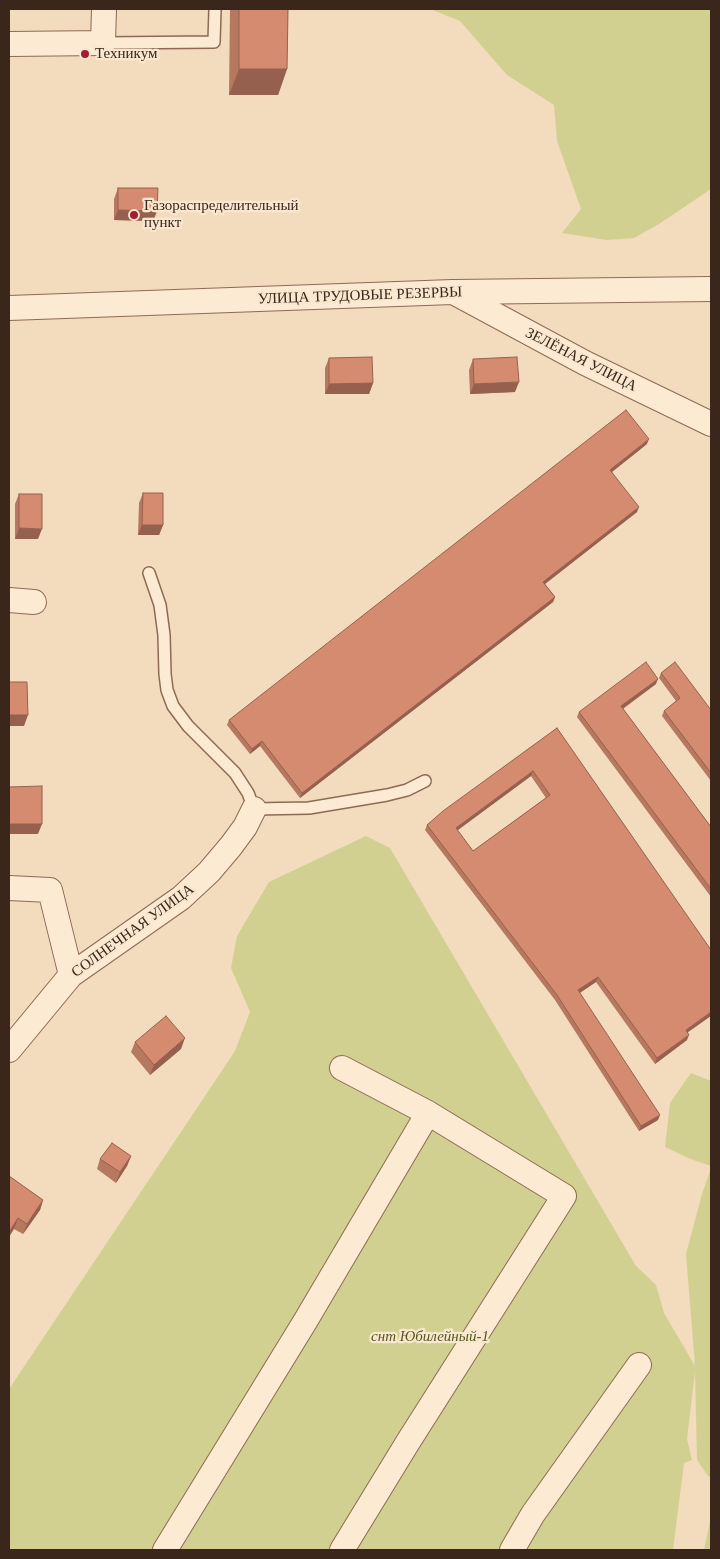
<!DOCTYPE html>
<html>
<head>
<meta charset="utf-8">
<style>
  body { margin:0 }
  #map { position:relative; width:720px; height:1559px; overflow:hidden; background:#f3dbbe; font-family:Georgia,serif }
  canvas { display:block }
  .frame { position:absolute; inset:0; border:10px solid #3b261b; pointer-events:none }
</style>
</head>
<body>
<div id="map">
<canvas width="720" height="1559"></canvas>
<div class="frame"></div>
</div>
<script>
const ctx = document.querySelector('canvas').getContext('2d');
ctx.lineJoin = 'round';
function fillPath(path, color) {
  ctx.fillStyle = color;
  ctx.fill(path, 'evenodd');
}
function poly(rows) {
  const path = new Path2D();
  for (const r of rows) {
    path.moveTo(r[0], r[1]);
    for (let i = 2; i < r.length; i += 2) path.lineTo(r[i], r[i + 1]);
  }
  return path;
}
function strokePath(path, color, width, dash) {
  ctx.strokeStyle = color;
  ctx.lineWidth = width;
  ctx.lineCap = dash ? 'butt' : 'round';
  ctx.setLineDash(dash || []);
  ctx.stroke(path);
}
function write(font, color, halo, rows, align = 'center') {
  ctx.font = font + ' Georgia,serif';
  ctx.lineWidth = 4.5;
  ctx.setLineDash([]);
  ctx.textBaseline = 'middle';
  ctx.strokeStyle = halo;
  ctx.fillStyle = color;
  for (const [text, x, y, turn = 0] of rows) {
    ctx.save();
    ctx.translate(x, y);
    ctx.rotate((+turn || 0) * Math.PI / 180);
    ctx.textAlign = isNaN(turn) ? turn : align;
    if (halo) ctx.strokeText(text, 0, 0);
    ctx.fillText(text, 0, 0);
    ctx.restore();
  }
}
fillPath(poly([
  [430,9,711,9,711,189,659,224,634,238,607,240,562,233,581,209,557,141,554,105,507,75,460,21],
  [366,836,390,848,636,1266,656,1285,664,1313,695,1366,686,1254,702,1194,711,1168,711,1477,708,1476,697,1460,695,1372,687,1439,692,1460,684,1463,673,1550,9,1550,9,1389,235,1051,250,1012,231,968,237,936,269,882],
  [691,1073,711,1081,711,1166,688,1158,665,1147,670,1103],
  [711,1516,711,1550,704,1550]
]), '#d2d091');
const lane = poly([
  [103,43,214,42,215,9],
  [149,573,160,605,164,635,165,674,167,690,173,706,188,726,235,773,248,793,254,809,309,808,387,795,407,790,425,781]
]);
const street = poly([
  [9,44,103,43,104,9],
  [455,293,585,363,711,424],
  [9,308,453,292,711,289],
  [9,600,34,602],
  [9,888,50,890,71,975],
  [9,1050,71,975,181,898,209,872,231,846,245,827,254,809],
  [342,1068,428,1113],
  [165,1550,306,1320,428,1113,564,1196,408,1442,342,1550],
  [512,1550,533,1514,639,1365]
]);
strokePath(lane, '#8d6a55', 14);
strokePath(street, '#8d6a55', 26);
strokePath(lane, '#fcead2', 11);
strokePath(street, '#fcead2', 24);
fillPath(poly([
  [230,9,288,9,287,69,278,95,229,95],
  [118,188,157,211,153,221,114,220,114,199],
  [329,358,373,383,369,394,325,394,325,368],
  [473,359,515,392,470,394,469,370],
  [647,444,612,472,637,512,545,584,555,597,553,602,300,798,260,746,250,754,227,725,229,720],
  [143,493,163,525,159,535,138,535,139,503],
  [19,494,38,539,15,539,15,504],
  [661,673,711,710,711,781,662,716,664,711,676,701,659,678],
  [656,684,623,709,711,827,711,897,577,717,579,712],
  [557,728,687,1032,687,1040,655,1064,596,982,580,993,658,1120,639,1131,555,1000,425,830,427,825],
  [531,776,546,798,473,851,457,830],
  [135,1042,181,1049,150,1075,131,1052],
  [131,1156,127,1166,116,1183,97,1169,100,1159],
  [9,1176,43,1200,40,1210,23,1234,14,1229]
]), '#b77860');
fillPath(poly([
  [239,69,287,69,278,95,229,95],
  [118,210,157,211,153,221,114,220],
  [519,382,515,392,470,394,474,384],
  [373,383,369,394,325,394,329,384],
  [649,439,647,444,608,475,610,470],
  [639,507,637,512,541,587,543,582],
  [142,525,163,525,159,535,138,535],
  [19,528,42,529,38,539,15,539],
  [555,597,553,602,300,798,302,793],
  [658,679,656,684,619,711,621,706],
  [9,715,28,715,24,726,9,726],
  [262,741,260,746,250,754,252,749],
  [533,771,531,776,454,833,456,828],
  [9,824,42,824,38,834,9,834],
  [598,977,596,982,576,995,578,990],
  [711,1012,711,1016,684,1035,686,1030],
  [689,1035,687,1040,655,1064,657,1058],
  [185,1038,181,1049,150,1075,154,1065],
  [660,1115,658,1120,639,1131,641,1126],
  [131,1156,127,1166,116,1183,120,1172],
  [43,1200,40,1210,23,1234,27,1224],
  [18,1218,14,1229,9,1237,9,1232]
]), '#95614e');
const building = poly([
  [239,9,288,9,287,69,239,69,239,9],
  [118,188,158,188,157,211,118,210,118,188],
  [372,357,373,383,329,384,329,358,372,357],
  [517,357,519,382,474,384,473,359,517,357],
  [626,410,649,439,610,470,639,507,543,582,555,597,302,793,262,741,252,749,229,720,626,410],
  [143,493,163,493,163,525,142,525,143,493],
  [19,494,42,494,42,529,19,528,19,494],
  [646,662,658,679,621,706,711,827,711,889,579,712,646,662],
  [675,662,711,710,711,773,664,711,680,698,661,673,675,662],
  [9,682,27,682,28,715,9,715,9,682],
  [557,728,711,950,711,1012,686,1030,689,1035,657,1058,598,977,578,990,660,1115,641,1126,557,995,427,825,443,811,557,728],
  [533,771,550,795,473,851,456,828,533,771],
  [42,786,42,824,9,824,9,787,42,786],
  [166,1016,185,1038,154,1065,135,1042,166,1016],
  [112,1143,131,1156,120,1172,100,1159,112,1143],
  [9,1176,43,1200,27,1224,18,1218,9,1232,9,1176]
]);
fillPath(building, '#d58b70');
strokePath(building, '#95614e', 1);
for (const [x, y, r, color] of [
  [85,54,5,"#a31e33"],
  [134,215,5,"#a31e33"]
]) {
  const dot = new Path2D();
  dot.arc(x, y, r, 0, 2 * Math.PI);
  ctx.fillStyle = color;
  ctx.fill(dot);
  strokePath(dot, '#f9e7cf', 2);
}
write('15px', '#3b261b', '#f9e7cf', [
  ["Техникум",95,54],
  ["Газораспределительный",144,206],
  ["пункт",144,223]
], 'left');
write('15px', '#3b261b', '#f9e7cf', [
  ["УЛИЦА ТРУДОВЫЕ РЕЗЕРВЫ",360,296,-2],
  ["ЗЕЛЁНАЯ УЛИЦА",581,360,27],
  ["СОЛНЕЧНАЯ УЛИЦА",133,931,-36]
]);
write('italic 15px', '#53591f', '#f9e7cf', [
  ["снт Юбилейный-1",430,1337]
]);
</script>
</body>
</html>
